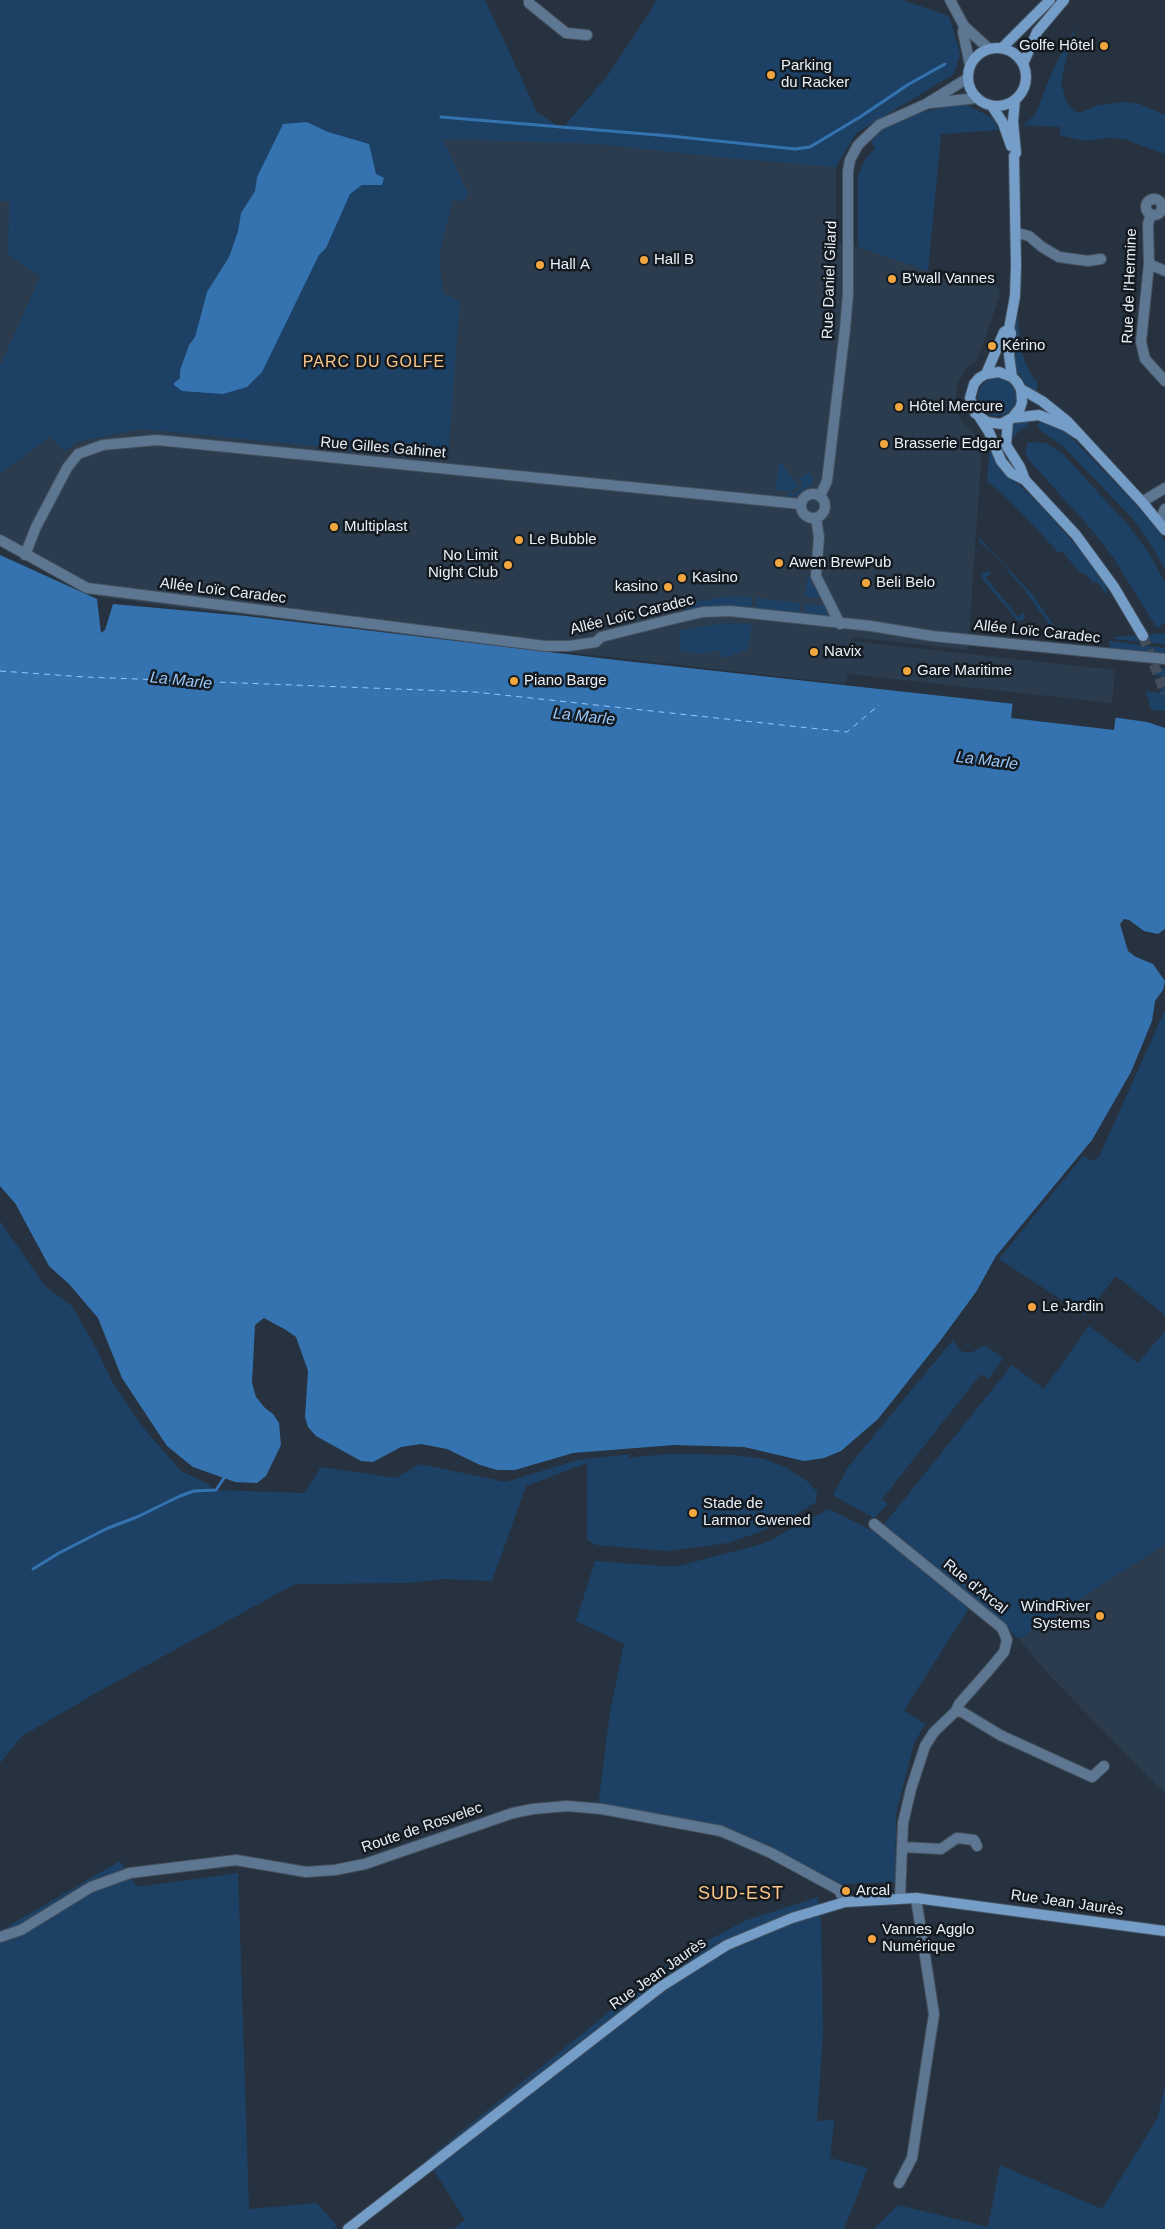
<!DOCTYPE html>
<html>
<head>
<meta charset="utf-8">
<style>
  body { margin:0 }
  canvas { display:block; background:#26323f }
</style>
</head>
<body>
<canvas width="1165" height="2229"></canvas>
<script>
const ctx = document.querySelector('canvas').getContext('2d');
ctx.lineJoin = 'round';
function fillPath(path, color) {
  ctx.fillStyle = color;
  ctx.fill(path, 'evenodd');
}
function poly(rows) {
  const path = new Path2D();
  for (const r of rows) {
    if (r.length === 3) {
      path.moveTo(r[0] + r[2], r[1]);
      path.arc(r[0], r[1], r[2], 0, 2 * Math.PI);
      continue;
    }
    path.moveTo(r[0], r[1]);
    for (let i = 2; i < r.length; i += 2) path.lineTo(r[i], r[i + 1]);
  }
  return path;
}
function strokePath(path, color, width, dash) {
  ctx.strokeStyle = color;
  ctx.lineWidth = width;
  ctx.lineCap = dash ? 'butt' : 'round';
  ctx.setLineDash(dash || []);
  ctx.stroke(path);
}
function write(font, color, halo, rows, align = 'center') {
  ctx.font = font + ' Helvetica,sans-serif';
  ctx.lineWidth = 5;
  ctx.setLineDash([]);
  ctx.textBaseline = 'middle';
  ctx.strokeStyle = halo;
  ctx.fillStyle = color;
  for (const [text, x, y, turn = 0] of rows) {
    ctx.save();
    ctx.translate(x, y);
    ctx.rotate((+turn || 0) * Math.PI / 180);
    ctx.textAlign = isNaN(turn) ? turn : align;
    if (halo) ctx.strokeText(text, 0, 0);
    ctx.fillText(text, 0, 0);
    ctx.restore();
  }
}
fillPath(poly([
  [442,139,598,144,727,158,836,167,836,242,858,247,928,271,995,284,1000,292,999,298,977,360,967,367,958,383,955,399,956,410,962,422,978,437,982,447,968,650,851,637,851,641,1115,670,1112,703,848,674,846,684,167,606,103,597,75,587,0,547,0,473,51,437,58,446,66,451,76,442,141,429,448,459,460,301,443,293,439,255,453,200],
  [0,201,9,201,8,255,40,277,0,366],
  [1165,1544,1165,1794,1049,1675,1019,1639]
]), '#2b3c4e');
fillPath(poly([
  [0,0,485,0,537,112,562,129,608,75,653,7,656,0,902,0,949,16,960,54,954,74,856,133,836,167,727,158,598,144,443,139,468,194,464,201,453,200,439,255,443,293,460,301,448,459,141,429,76,442,66,451,58,446,51,437,0,473,0,366,40,277,8,255,9,201,0,201],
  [307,122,328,132,374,168,376,174,350,193,326,248,319,255,300,294,173,384,180,378,180,370,189,345,195,337,207,292,229,257,238,231,241,213,255,191,257,177,283,124],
  [1077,25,1066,60,1061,83,1067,103,1074,111,1080,113,1098,105,1122,102,1137,103,1165,115,1165,154,1124,139,1106,138,1085,141,1060,135,1060,127,1023,125,1035,115,1053,70],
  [960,103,967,105,992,118,999,130,941,134,928,271,858,247,858,176,864,161,875,148,870,139,882,130,919,113],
  [1016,317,1018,317,1021,352,1031,375,1037,382,1037,396,1028,387,1015,368,1013,355],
  [997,397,19],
  [1030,417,1027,427,1021,429,1013,438,1009,438,1015,423],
  [1040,420,1055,424,1072,438,1154,523,1165,542,1165,569,1148,540,1132,518,1063,446,1041,431,1038,427],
  [1028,442,1045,443,1062,453,1127,524,1147,550,1165,582,1165,623,1157,628,1113,557,1091,529,1029,460,1025,452],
  [990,449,998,465,1042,507,1084,554,1107,587,1107,596,1098,583,1092,582,1086,574,1080,573,1063,552,1058,552,1011,502,987,481],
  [779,464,783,464,787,473,793,478,798,486,792,491,775,490],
  [809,473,814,477,812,484,795,496,787,498,788,493,795,493,801,488,802,485,799,478],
  [979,538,1032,594,1059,633,1055,632,1023,588,997,558,979,542],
  [989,571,991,573,986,578,1018,617,1024,612,1025,617,1022,621,1017,620,983,580,982,574],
  [808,575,821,598,805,597],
  [729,596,752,597,751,609,686,612,687,603],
  [757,598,800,603,799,616,756,611],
  [806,603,824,606,832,619,804,616],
  [726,623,752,624,748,649,727,657,722,657,718,650,701,654,679,651,681,630],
  [1165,633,1165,644,1114,639,1114,637],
  [1109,641,1165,648,1165,655,1110,649],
  [1153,667,1165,669,1165,711,1151,710,1146,691,1160,693,1163,676,1152,675],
  [1165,1010,1165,1315,1116,1276,1085,1315,999,1259,1083,1156,1093,1161,1099,1157],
  [0,1221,45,1286,72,1306,96,1348,113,1383,145,1430,181,1471,206,1483,214,1490,304,1493,321,1467,396,1478,420,1464,506,1482,577,1460,630,1454,629,1458,666,1454,736,1455,764,1459,785,1467,808,1482,817,1492,816,1502,782,1524,728,1543,666,1551,597,1545,587,1540,587,1463,526,1486,492,1581,443,1579,408,1583,295,1584,96,1693,22,1736,0,1763],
  [1089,1326,1138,1363,1165,1331,1165,1544,1019,1639,977,1603,969,1608,904,1710,925,1724,914,1743,896,1814,895,1882,818,1885,771,1859,724,1839,679,1826,597,1815,610,1712,624,1644,576,1621,595,1561,675,1567,765,1543,829,1509,877,1533,1012,1365,1044,1389],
  [953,1340,958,1348,963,1352,971,1353,982,1346,987,1346,1003,1359,988,1379,981,1374,882,1499,888,1504,874,1518,833,1495,848,1467],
  [120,1861,137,1887,238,1873,249,2209,317,2203,337,2226,333,2229,0,2229,0,1931],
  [818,1897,821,1922,823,2033,817,2121,834,2120,830,2158,868,2168,844,2229,453,2229,465,2220,427,2159,680,1955,747,1920],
  [1165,2087,1165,2229,874,2229,898,2205,988,2227,1000,2165,1102,2209,1157,2119]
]), '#1c4165');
fillPath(poly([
  [307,122,328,132,369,144,376,174,384,178,382,185,362,185,350,194,326,248,319,255,262,372,247,387,223,394,182,391,173,384,180,378,180,370,189,345,195,337,207,292,229,257,238,231,241,213,255,191,257,177,283,124],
  [0,555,97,599,101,633,105,630,113,604,246,616,616,660,1033,706,1147,722,1165,728,1165,929,1158,934,1144,931,1129,920,1124,919,1120,924,1128,951,1136,957,1153,964,1165,981,1163,990,1155,1001,1152,1021,1131,1072,1092,1140,996,1256,976,1292,940,1341,878,1419,841,1451,824,1458,804,1461,744,1447,674,1445,573,1453,515,1470,497,1470,480,1465,447,1449,421,1444,401,1447,373,1462,361,1461,316,1436,308,1427,305,1417,308,1371,296,1337,286,1330,264,1318,255,1325,252,1383,256,1397,265,1408,273,1414,279,1423,281,1445,266,1476,257,1483,235,1482,193,1467,167,1446,161,1437,122,1378,98,1318,69,1284,49,1266,15,1203,0,1186]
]), '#3573b0');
fillPath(poly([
  [1013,701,1116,714,1114,730,1011,718]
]), '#26323f');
strokePath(poly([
  [441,117,670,136,795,149,810,147,860,117,909,84,945,64],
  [33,1569,59,1553,108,1528,137,1517,180,1496,194,1491,216,1490,224,1478]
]), '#3573b0', 3);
strokePath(poly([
  [0,671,85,677,475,692,847,732,879,705]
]), '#97c6f8', 1, [6, 5]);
strokePath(poly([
  [1143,636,1165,693]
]), '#434e5b', 10, [10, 5]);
const minor = poly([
  [529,0,529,3,566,33,587,35],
  [930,103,977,98],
  [1154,207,8],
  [1151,214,1148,224,1149,264,1141,342,1145,359,1165,381],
  [1017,233,1029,236,1042,247,1059,257,1088,261,1101,259],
  [1149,264,1165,271],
  [813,506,12],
  [820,496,827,481,845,329,848,294,848,171,850,160,858,145,879,125,926,104,968,78],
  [1142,502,1165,488],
  [816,518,819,537,816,576,840,624],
  [1159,522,1165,509],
  [0,540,87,588,545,646,569,646,596,642,601,637,677,618,703,612,730,611,871,626,932,636,1165,659],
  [25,555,36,527,67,468,78,454,103,445,157,440,800,504],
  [874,1524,1002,1628,1007,1640,1004,1652,989,1670,959,1704,956,1711,934,1732,925,1746,911,1789,903,1823,900,1898],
  [956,1711,962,1712,1000,1735,1092,1777,1104,1766],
  [902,1847,941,1849,957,1838,974,1840,977,1846],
  [0,1937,21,1930,91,1887,130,1873,236,1860,306,1872,335,1870,365,1864,513,1813,533,1809,567,1806,602,1809,721,1831,771,1853,839,1890,845,1902],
  [899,2183,912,2158,934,2014,916,1898]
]);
const tertiary = poly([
  [950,0,964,26,963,32,970,65],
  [964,26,988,48]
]);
const secondary = poly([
  [997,77,29],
  [1002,48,1050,0],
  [1023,64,1037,32,1064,0],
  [992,106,1003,123,1011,146],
  [986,374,1004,332,1009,329],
  [1012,377,1009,355,1011,333,1009,329,1015,296,1016,266,1014,156,1016,153,1013,121,1015,100],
  [1021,389,1042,401,1067,421,1142,502,1165,530],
  [980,418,989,432,1001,461,1011,473,1025,480,1076,535,1114,587,1143,636],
  [1012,418,1020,408,1022,402,1021,389,1017,382,1012,377,999,372,986,374,979,378,974,384,970,398,975,413,987,422,1001,424,1012,418,1039,415,1066,426,1078,434],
  [1008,421,1006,445,1020,467,1025,480],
  [348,2229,662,1986,727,1945,792,1918,845,1902,916,1898,1165,1931]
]);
strokePath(minor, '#45505d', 12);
strokePath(tertiary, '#45505d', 12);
strokePath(secondary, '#45505d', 12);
strokePath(minor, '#5d7691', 10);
strokePath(tertiary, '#5d7691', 10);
strokePath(secondary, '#749dc8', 10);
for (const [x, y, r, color] of [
  [1104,46,5,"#f1a640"],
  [771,75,5,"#f1a640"],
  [644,260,5,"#f1a640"],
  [540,265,5,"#f1a640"],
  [892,279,5,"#f1a640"],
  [992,346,5,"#f1a640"],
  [899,407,5,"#f1a640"],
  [884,444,5,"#f1a640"],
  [334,527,5,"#f1a640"],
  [519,540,5,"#f1a640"],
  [779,563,5,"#f1a640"],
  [508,565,5,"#f1a640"],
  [682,578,5,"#f1a640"],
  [866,583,5,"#f1a640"],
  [668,587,5,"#f1a640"],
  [814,652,5,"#f1a640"],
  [907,671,5,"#f1a640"],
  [514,681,5,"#f1a640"],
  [1032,1307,5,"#f1a640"],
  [693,1513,5,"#f1a640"],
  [1100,1616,5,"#f1a640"],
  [846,1891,5,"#f1a640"],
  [872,1939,5,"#f1a640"]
]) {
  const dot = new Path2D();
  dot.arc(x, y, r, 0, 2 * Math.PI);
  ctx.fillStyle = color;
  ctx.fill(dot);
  strokePath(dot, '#141a20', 2);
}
write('15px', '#e8f0f9', '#141a20', [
  ["Golfe Hôtel",1094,46,"right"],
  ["Parking",781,66],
  ["du Racker",781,83],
  ["Hall B",654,260],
  ["Hall A",550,265],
  ["B'wall Vannes",902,279],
  ["Kérino",1002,346],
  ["Hôtel Mercure",909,407],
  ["Brasserie Edgar",894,444],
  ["Multiplast",344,527],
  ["Le Bubble",529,540],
  ["No Limit",498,556,"right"],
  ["Night Club",498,573,"right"],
  ["Awen BrewPub",789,563],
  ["Kasino",692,578],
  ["Beli Belo",876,583],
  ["kasino",658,587,"right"],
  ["Navix",824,652],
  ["Gare Maritime",917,671],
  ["Piano Barge",524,681],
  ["Le Jardin",1042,1307],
  ["Stade de",703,1504],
  ["Larmor Gwened",703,1521],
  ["WindRiver",1090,1607,"right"],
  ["Systems",1090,1624,"right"],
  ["Arcal",856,1891],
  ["Vannes Agglo",882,1930],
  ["Numérique",882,1947]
], 'left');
write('15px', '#e8f0f9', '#141a20', [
  ["Rue Daniel Gilard",830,280,-88],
  ["Rue de l'Hermine",1130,286,-88],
  ["Rue Gilles Gahinet",383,448,5],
  ["Allée Loïc Caradec",223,591,7],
  ["Allée Loïc Caradec",632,615,-14],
  ["Allée Loïc Caradec",1037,632,6],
  ["Rue d'Arcal",975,1587,39],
  ["Route de Rosvelec",422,1828,-19],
  ["Rue Jean Jaurès",1067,1903,8],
  ["Rue Jean Jaurès",658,1974,-35]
]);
ctx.letterSpacing = '1px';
write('16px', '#fcc788', '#141a20', [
  ["PARC DU GOLFE",374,363]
]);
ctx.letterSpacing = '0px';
write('italic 16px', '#97c6f8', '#141a20', [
  ["La Marle",181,681,6],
  ["La Marle",584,717,6],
  ["La Marle",987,761,7]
]);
ctx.letterSpacing = '1px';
write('18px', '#fcc788', '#141a20', [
  ["SUD-EST",741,1894]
]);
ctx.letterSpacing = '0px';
</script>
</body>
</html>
